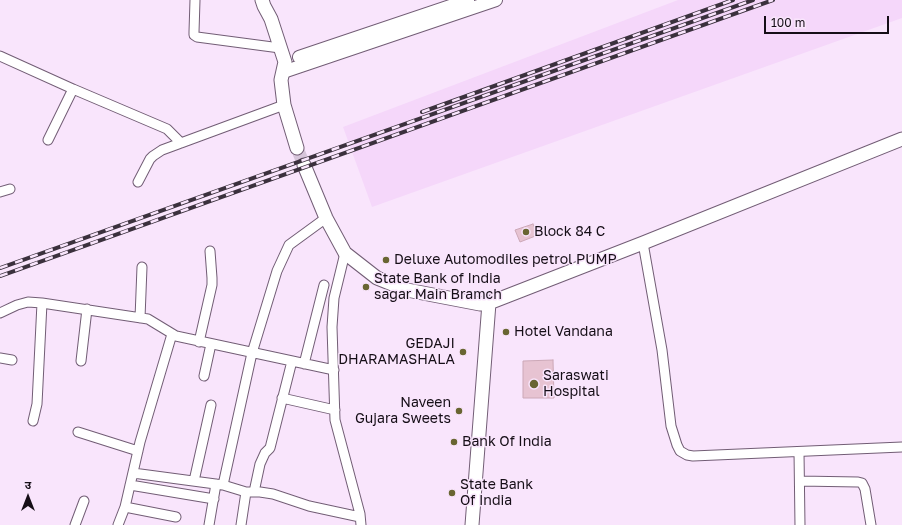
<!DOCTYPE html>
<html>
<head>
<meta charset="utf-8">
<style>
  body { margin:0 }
  #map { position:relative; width:902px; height:525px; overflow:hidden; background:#f9e5fc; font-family:"Golos Text","Noto Sans Devanagari",sans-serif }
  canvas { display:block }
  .north { position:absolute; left:8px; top:477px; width:40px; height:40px; -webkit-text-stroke:3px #f9e5fc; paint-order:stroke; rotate:0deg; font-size:11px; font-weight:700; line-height:16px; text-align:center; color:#160e17 }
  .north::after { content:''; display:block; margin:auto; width:14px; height:18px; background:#160e17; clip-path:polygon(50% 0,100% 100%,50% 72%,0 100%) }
  .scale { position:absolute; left:764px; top:16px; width:125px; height:18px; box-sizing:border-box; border:2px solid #160e17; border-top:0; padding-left:5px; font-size:12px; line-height:14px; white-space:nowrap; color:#160e17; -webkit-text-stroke:3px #f9e5fc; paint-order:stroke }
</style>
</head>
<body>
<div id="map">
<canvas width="902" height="525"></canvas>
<div class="north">उ</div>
<div class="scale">100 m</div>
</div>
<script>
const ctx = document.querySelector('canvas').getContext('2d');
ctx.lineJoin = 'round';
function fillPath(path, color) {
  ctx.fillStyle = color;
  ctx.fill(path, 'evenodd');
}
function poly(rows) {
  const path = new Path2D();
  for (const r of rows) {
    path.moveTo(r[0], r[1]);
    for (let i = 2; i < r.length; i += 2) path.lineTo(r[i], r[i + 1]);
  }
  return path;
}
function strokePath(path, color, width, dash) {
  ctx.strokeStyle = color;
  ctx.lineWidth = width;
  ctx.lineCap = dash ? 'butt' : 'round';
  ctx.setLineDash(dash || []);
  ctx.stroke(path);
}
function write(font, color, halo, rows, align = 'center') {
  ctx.font = font + ' "Golos Text",sans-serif';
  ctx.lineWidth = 3;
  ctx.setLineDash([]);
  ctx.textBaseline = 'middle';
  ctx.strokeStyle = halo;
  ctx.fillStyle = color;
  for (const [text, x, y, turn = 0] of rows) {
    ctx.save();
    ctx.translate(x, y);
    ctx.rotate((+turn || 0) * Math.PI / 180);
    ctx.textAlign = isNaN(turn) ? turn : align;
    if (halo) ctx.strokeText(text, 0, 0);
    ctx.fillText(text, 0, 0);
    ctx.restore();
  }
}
fillPath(poly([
  [678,0,902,0,902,18,372,207,343,127]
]), '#f5d7fa');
const building = poly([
  [533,224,538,235,520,242,515,230,533,224],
  [553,360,554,398,523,398,523,361,553,360]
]);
fillPath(building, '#e7c3d2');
strokePath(building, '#cca8b7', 1);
strokePath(poly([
  [297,148,304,165]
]), '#d7c5da', 13, [13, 6]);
const minor = poly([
  [195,0,194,32,194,35,197,37,280,48],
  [0,56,73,89,167,129,181,143],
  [48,140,73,89],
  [138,182,150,159,153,156,162,150,284,105],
  [0,192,10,189],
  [643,243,662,350,671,426,677,445,680,451,687,455,693,456,902,447],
  [345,253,334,298,332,327,335,420,360,514,361,525],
  [0,313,17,305,28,302,42,303,148,319,176,336,334,370],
  [140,318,142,267],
  [199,342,212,285,212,278,210,251],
  [0,358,12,360],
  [81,361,87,309],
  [304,364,324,285],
  [204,376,211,344],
  [282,398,335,410],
  [33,421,37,404,42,303],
  [78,432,138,451],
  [799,452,800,525],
  [133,473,223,485,246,492,260,492,273,494,309,506,360,517],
  [194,481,211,405],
  [800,481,858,482,862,483,865,489,871,525],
  [130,485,214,499],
  [223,485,252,353,277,271,289,245,326,218],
  [254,492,260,464,265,453,270,448,292,361],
  [125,507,176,517],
  [75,525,84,501],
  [118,525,125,507,140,442,172,334],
  [209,525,216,484],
  [241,525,246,492]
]);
const tertiary = poly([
  [299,57,468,0],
  [283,72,496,0]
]);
const secondary = poly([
  [262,0,264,6,271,19,285,62,281,80,284,105,297,148],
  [304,165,326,218,345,253,377,278,407,290,480,304,489,303,643,243,902,139],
  [472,525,489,303]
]);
strokePath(minor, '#725d75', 11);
strokePath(tertiary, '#725d75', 14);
strokePath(secondary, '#725d75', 15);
strokePath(minor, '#fff', 9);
strokePath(tertiary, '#fff', 12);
strokePath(secondary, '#fff', 13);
const rail = poly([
  [422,112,733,0],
  [0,268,753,0],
  [0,276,773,0]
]);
strokePath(rail, '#3b313d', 4);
strokePath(rail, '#f9e5fc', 2.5, [8]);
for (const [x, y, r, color] of [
  [526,232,4,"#696532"],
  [386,260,4,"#696532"],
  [366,287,4,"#696532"],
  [506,332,4,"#696532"],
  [463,352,4,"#696532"],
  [534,384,5,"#696532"],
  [459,411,4,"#696532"],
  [454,442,4,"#696532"],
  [452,493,4,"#696532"]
]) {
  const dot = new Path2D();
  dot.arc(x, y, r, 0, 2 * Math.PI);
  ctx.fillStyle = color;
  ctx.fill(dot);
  strokePath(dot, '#f9e5fc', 1.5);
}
write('14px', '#160e17', '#f9e5fc', [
  ["Block 84 C",534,232],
  ["Deluxe Automodiles petrol PUMP",394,260],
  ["State Bank of India",374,279],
  ["sagar Main Bramch",374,295],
  ["Hotel Vandana",514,332],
  ["GEDAJI",455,344,"right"],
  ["DHARAMASHALA",455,360,"right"],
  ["Saraswati",543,376],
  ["Hospital",543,392],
  ["Naveen",451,403,"right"],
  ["Gujara Sweets",451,419,"right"],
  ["Bank Of India",462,442],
  ["State Bank",460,485],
  ["Of India",460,501]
], 'left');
</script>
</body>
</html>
